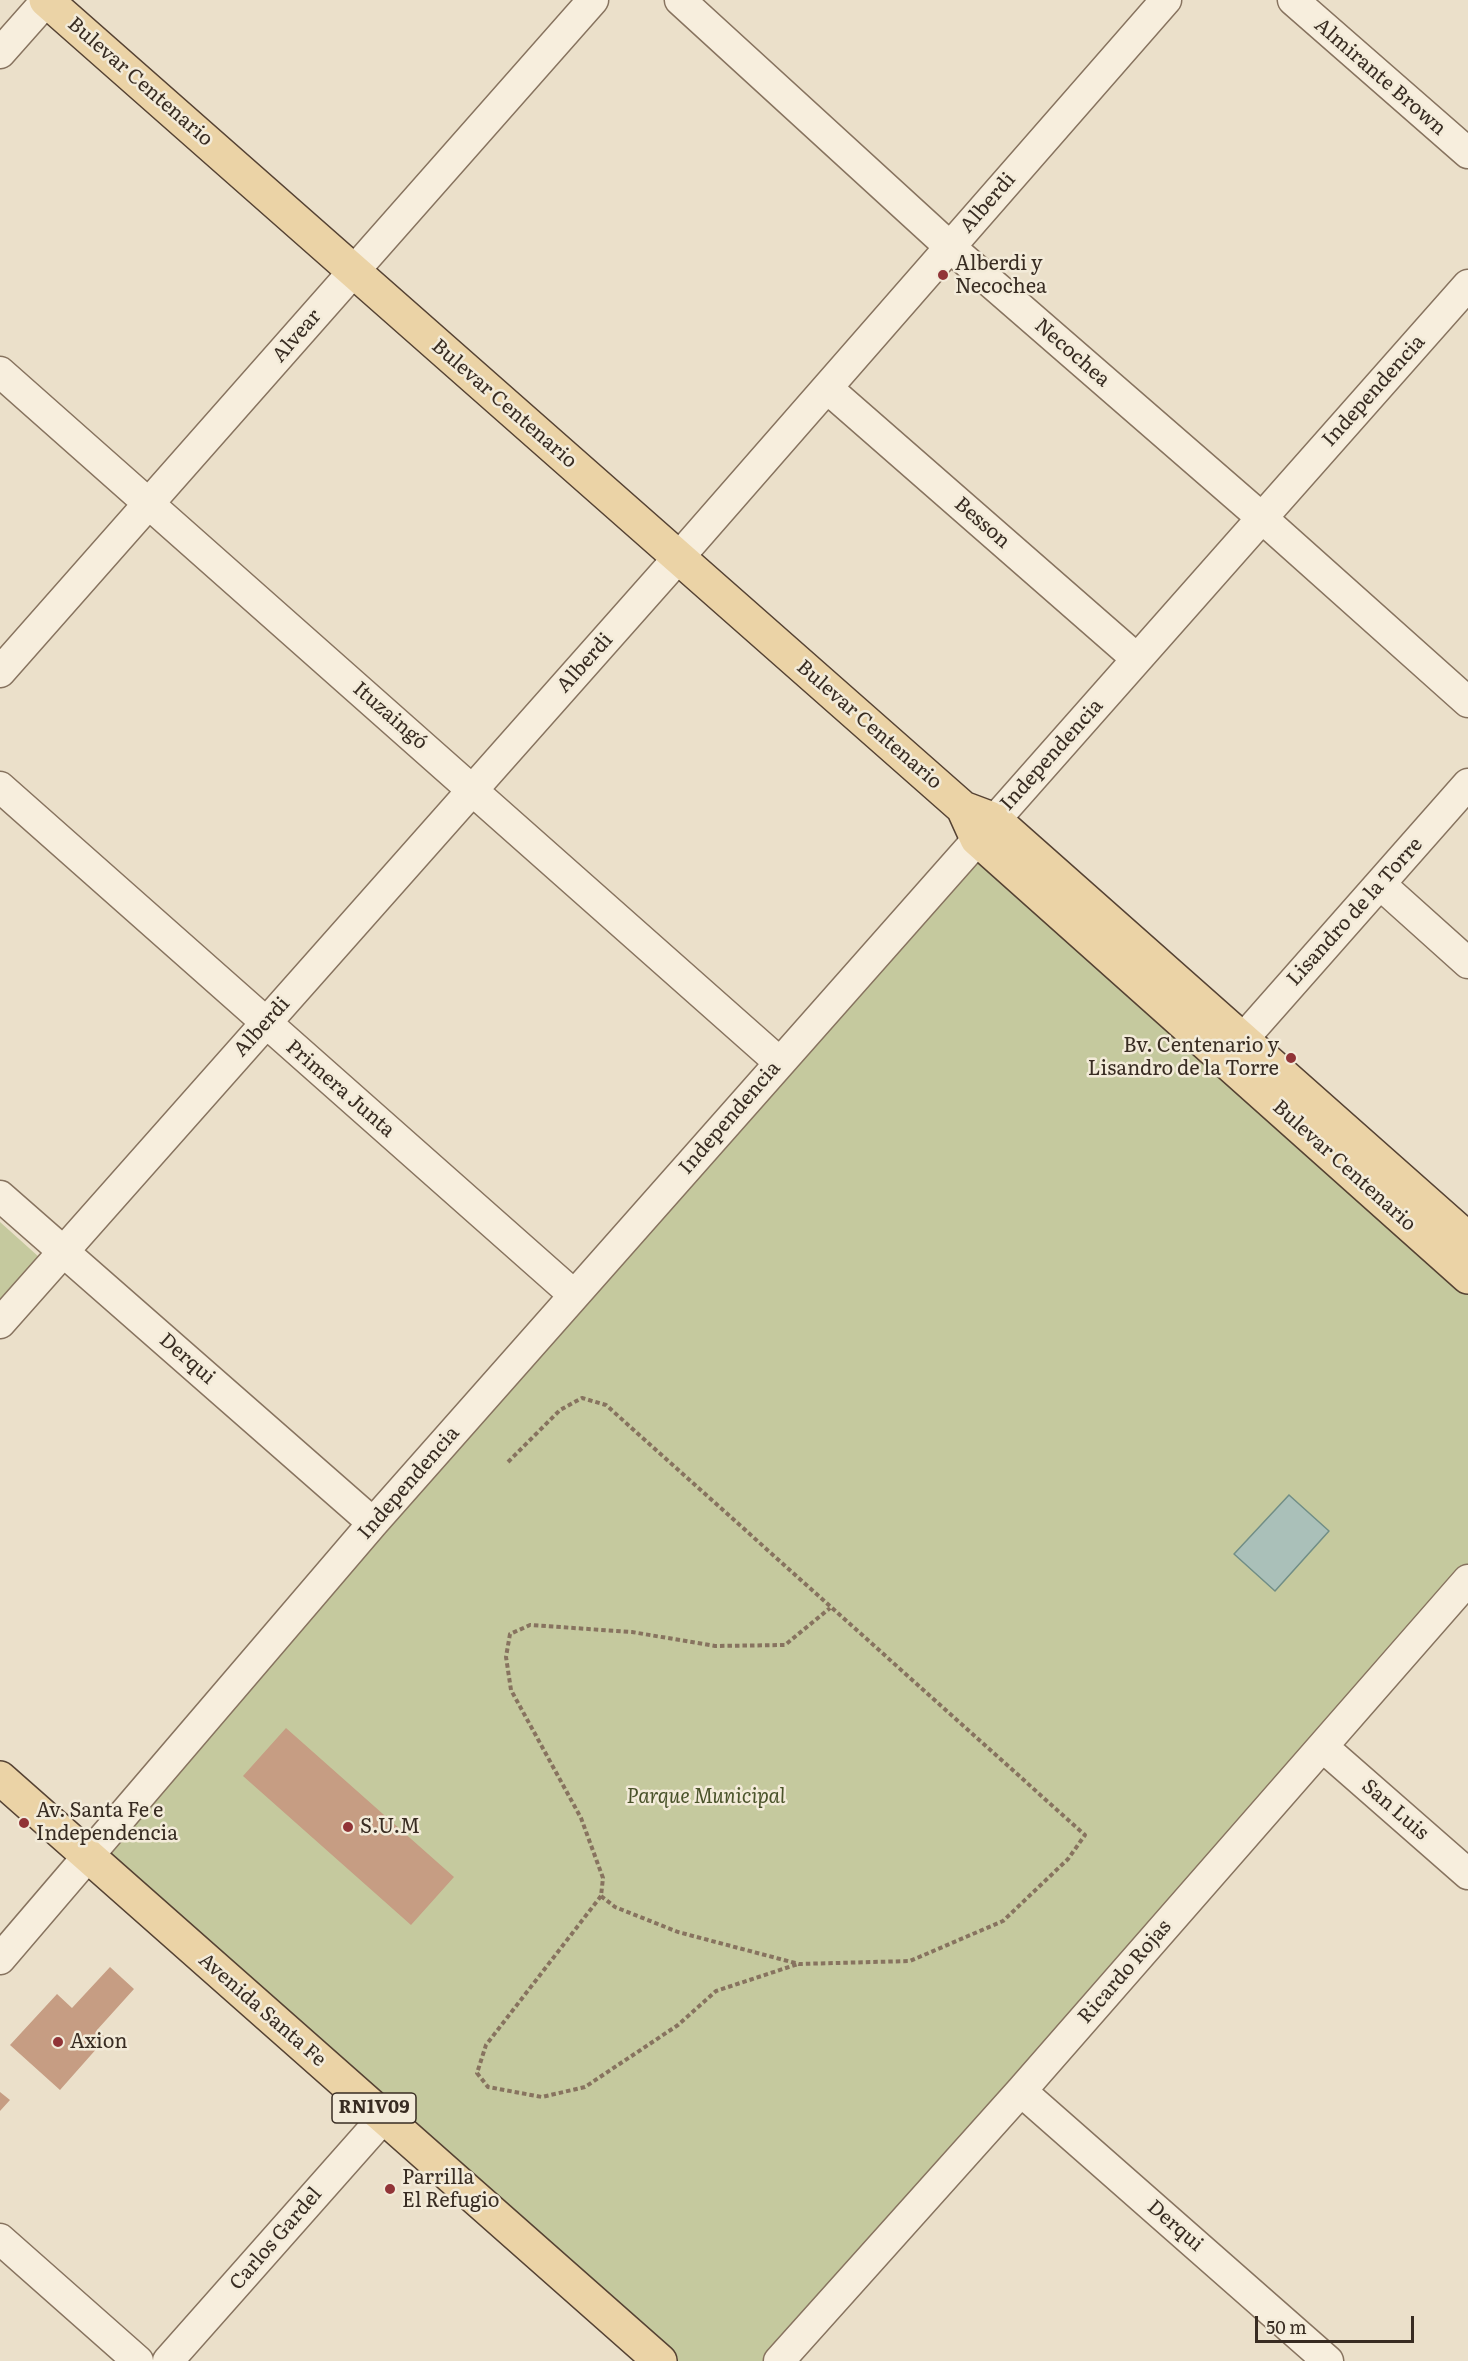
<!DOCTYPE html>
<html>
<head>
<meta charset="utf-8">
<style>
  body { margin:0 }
  #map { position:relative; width:1468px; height:2361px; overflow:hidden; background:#ebe0ca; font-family:Literata,serif }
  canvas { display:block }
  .scale { position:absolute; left:1255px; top:2316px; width:159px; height:27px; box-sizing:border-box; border:3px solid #382c22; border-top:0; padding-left:8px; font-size:18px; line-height:21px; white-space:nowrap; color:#382c22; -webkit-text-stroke:4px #f3ebd9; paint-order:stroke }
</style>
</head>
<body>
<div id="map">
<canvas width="1468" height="2361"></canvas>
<div class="scale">50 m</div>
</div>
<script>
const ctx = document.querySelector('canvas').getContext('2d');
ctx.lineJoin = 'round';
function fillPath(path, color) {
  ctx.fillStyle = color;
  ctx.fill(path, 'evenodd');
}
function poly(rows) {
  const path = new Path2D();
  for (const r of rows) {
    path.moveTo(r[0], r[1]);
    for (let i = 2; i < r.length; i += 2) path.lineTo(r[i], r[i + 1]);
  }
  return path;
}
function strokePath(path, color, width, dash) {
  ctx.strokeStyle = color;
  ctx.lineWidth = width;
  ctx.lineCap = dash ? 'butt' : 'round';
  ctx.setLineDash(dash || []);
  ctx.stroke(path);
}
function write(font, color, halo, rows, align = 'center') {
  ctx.font = font + ' Literata,serif';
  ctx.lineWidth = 5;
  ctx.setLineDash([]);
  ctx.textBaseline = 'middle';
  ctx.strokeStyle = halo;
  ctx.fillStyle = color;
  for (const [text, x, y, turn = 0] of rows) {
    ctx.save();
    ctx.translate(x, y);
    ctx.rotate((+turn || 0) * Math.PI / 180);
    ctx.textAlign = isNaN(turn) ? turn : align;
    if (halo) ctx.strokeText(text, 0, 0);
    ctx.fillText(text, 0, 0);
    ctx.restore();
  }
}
fillPath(poly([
  [977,839,1468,1277,1468,1580,779,2361,660,2361,88,1856],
  [0,1222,39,1257,0,1301]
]), '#c5c99e');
const water = poly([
  [1289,1495,1329,1531,1275,1591,1234,1554,1289,1495]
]);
fillPath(water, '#aac0b9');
strokePath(water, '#718e86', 1.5);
fillPath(poly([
  [286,1728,454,1877,411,1925,243,1776],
  [110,1967,134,1989,97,2030,106,2038,60,2090,10,2045,57,1994,72,2008],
  [0,2092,10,2100,0,2111]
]), '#c69d83');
const minor = poly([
  [680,0,950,247,1262,518,1468,702],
  [1293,0,1468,153],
  [0,53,47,0],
  [0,372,779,1062],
  [827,388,1137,659],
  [0,672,593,0],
  [0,787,574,1295],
  [1380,884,1468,963],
  [1243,1039,1468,784],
  [0,1196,373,1523],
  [0,1323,679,557,1166,0],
  [1323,1747,1468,1874],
  [0,1959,373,1523,1468,285],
  [1021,2091,1328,2361],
  [0,2239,138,2361],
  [168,2361,384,2117],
  [779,2361,1021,2091,1468,1580]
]);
const major = poly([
  [46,0,963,808,995,820,1468,1239],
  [963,808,977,839,1468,1277],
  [0,1778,660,2361]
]);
strokePath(minor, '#87735f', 33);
strokePath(major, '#554233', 36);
strokePath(poly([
  [508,1462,560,1410,582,1398,606,1405,1085,1835,1068,1859,1003,1921,910,1961,799,1964,678,1932,615,1907,601,1896,603,1878,581,1818,511,1690,506,1657,510,1634,530,1625,632,1632,715,1646,785,1645,830,1608],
  [601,1896,486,2045,477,2073,488,2087,542,2097,585,2087,678,2025,716,1991,798,1964]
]), '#87735f', 4, [4.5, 3]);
strokePath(minor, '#f7eedd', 30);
strokePath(major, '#ebd3a6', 33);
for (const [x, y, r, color] of [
  [943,275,6,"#913437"],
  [1291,1058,6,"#913437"],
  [24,1823,6,"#913437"],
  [348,1827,6,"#913437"],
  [58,2042,6,"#913437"],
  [390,2189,6,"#913437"]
]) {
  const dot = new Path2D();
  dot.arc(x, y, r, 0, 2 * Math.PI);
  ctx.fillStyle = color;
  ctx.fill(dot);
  strokePath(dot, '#f3ebd9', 2);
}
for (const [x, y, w] of [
  [374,2108,84]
]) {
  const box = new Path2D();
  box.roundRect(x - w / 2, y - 15, w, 30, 4.5);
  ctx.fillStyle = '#f3ebd9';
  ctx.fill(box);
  strokePath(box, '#382c22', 1.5);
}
write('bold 18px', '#382c22', null, [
  ["RN1V09",374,2108]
]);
write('20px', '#382c22', '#f3ebd9', [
  ["Almirante Brown",1380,77,41],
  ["Bulevar Centenario",140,82,41],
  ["Alberdi",988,203,-49],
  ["Alvear",297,336,-49],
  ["Necochea",1072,353,41],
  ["Independencia",1374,391,-48],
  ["Bulevar Centenario",504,404,41],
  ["Besson",982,523,41],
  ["Alberdi",585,663,-48],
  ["Ituzaingó",390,716,41],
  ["Bulevar Centenario",869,725,41],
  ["Independencia",1052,755,-48],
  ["Lisandro de la Torre",1355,912,-48],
  ["Alberdi",262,1027,-48],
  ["Primera Junta",340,1089,41],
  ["Independencia",730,1118,-49],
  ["Bulevar Centenario",1344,1166,42],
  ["Derqui",187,1359,41],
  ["Independencia",409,1483,-49],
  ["San Luis",1395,1810,41],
  ["Ricardo Rojas",1125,1972,-49],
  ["Avenida Santa Fe",262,2010,41],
  ["Derqui",1175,2226,41],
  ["Carlos Gardel",276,2239,-49]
]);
write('20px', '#382c22', '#f3ebd9', [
  ["Alberdi y",955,264],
  ["Necochea",955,287],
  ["Bv. Centenario y",1279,1046,"right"],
  ["Lisandro de la Torre",1279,1069,"right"],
  ["Av. Santa Fe e",36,1811],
  ["Independencia",36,1834],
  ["S.U.M",360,1827],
  ["Axion",70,2042],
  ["Parrilla",402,2178],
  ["El Refugio",402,2201]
], 'left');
write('italic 20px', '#4a532a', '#f3ebd9', [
  ["Parque Municipal",706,1797]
]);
</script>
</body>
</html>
